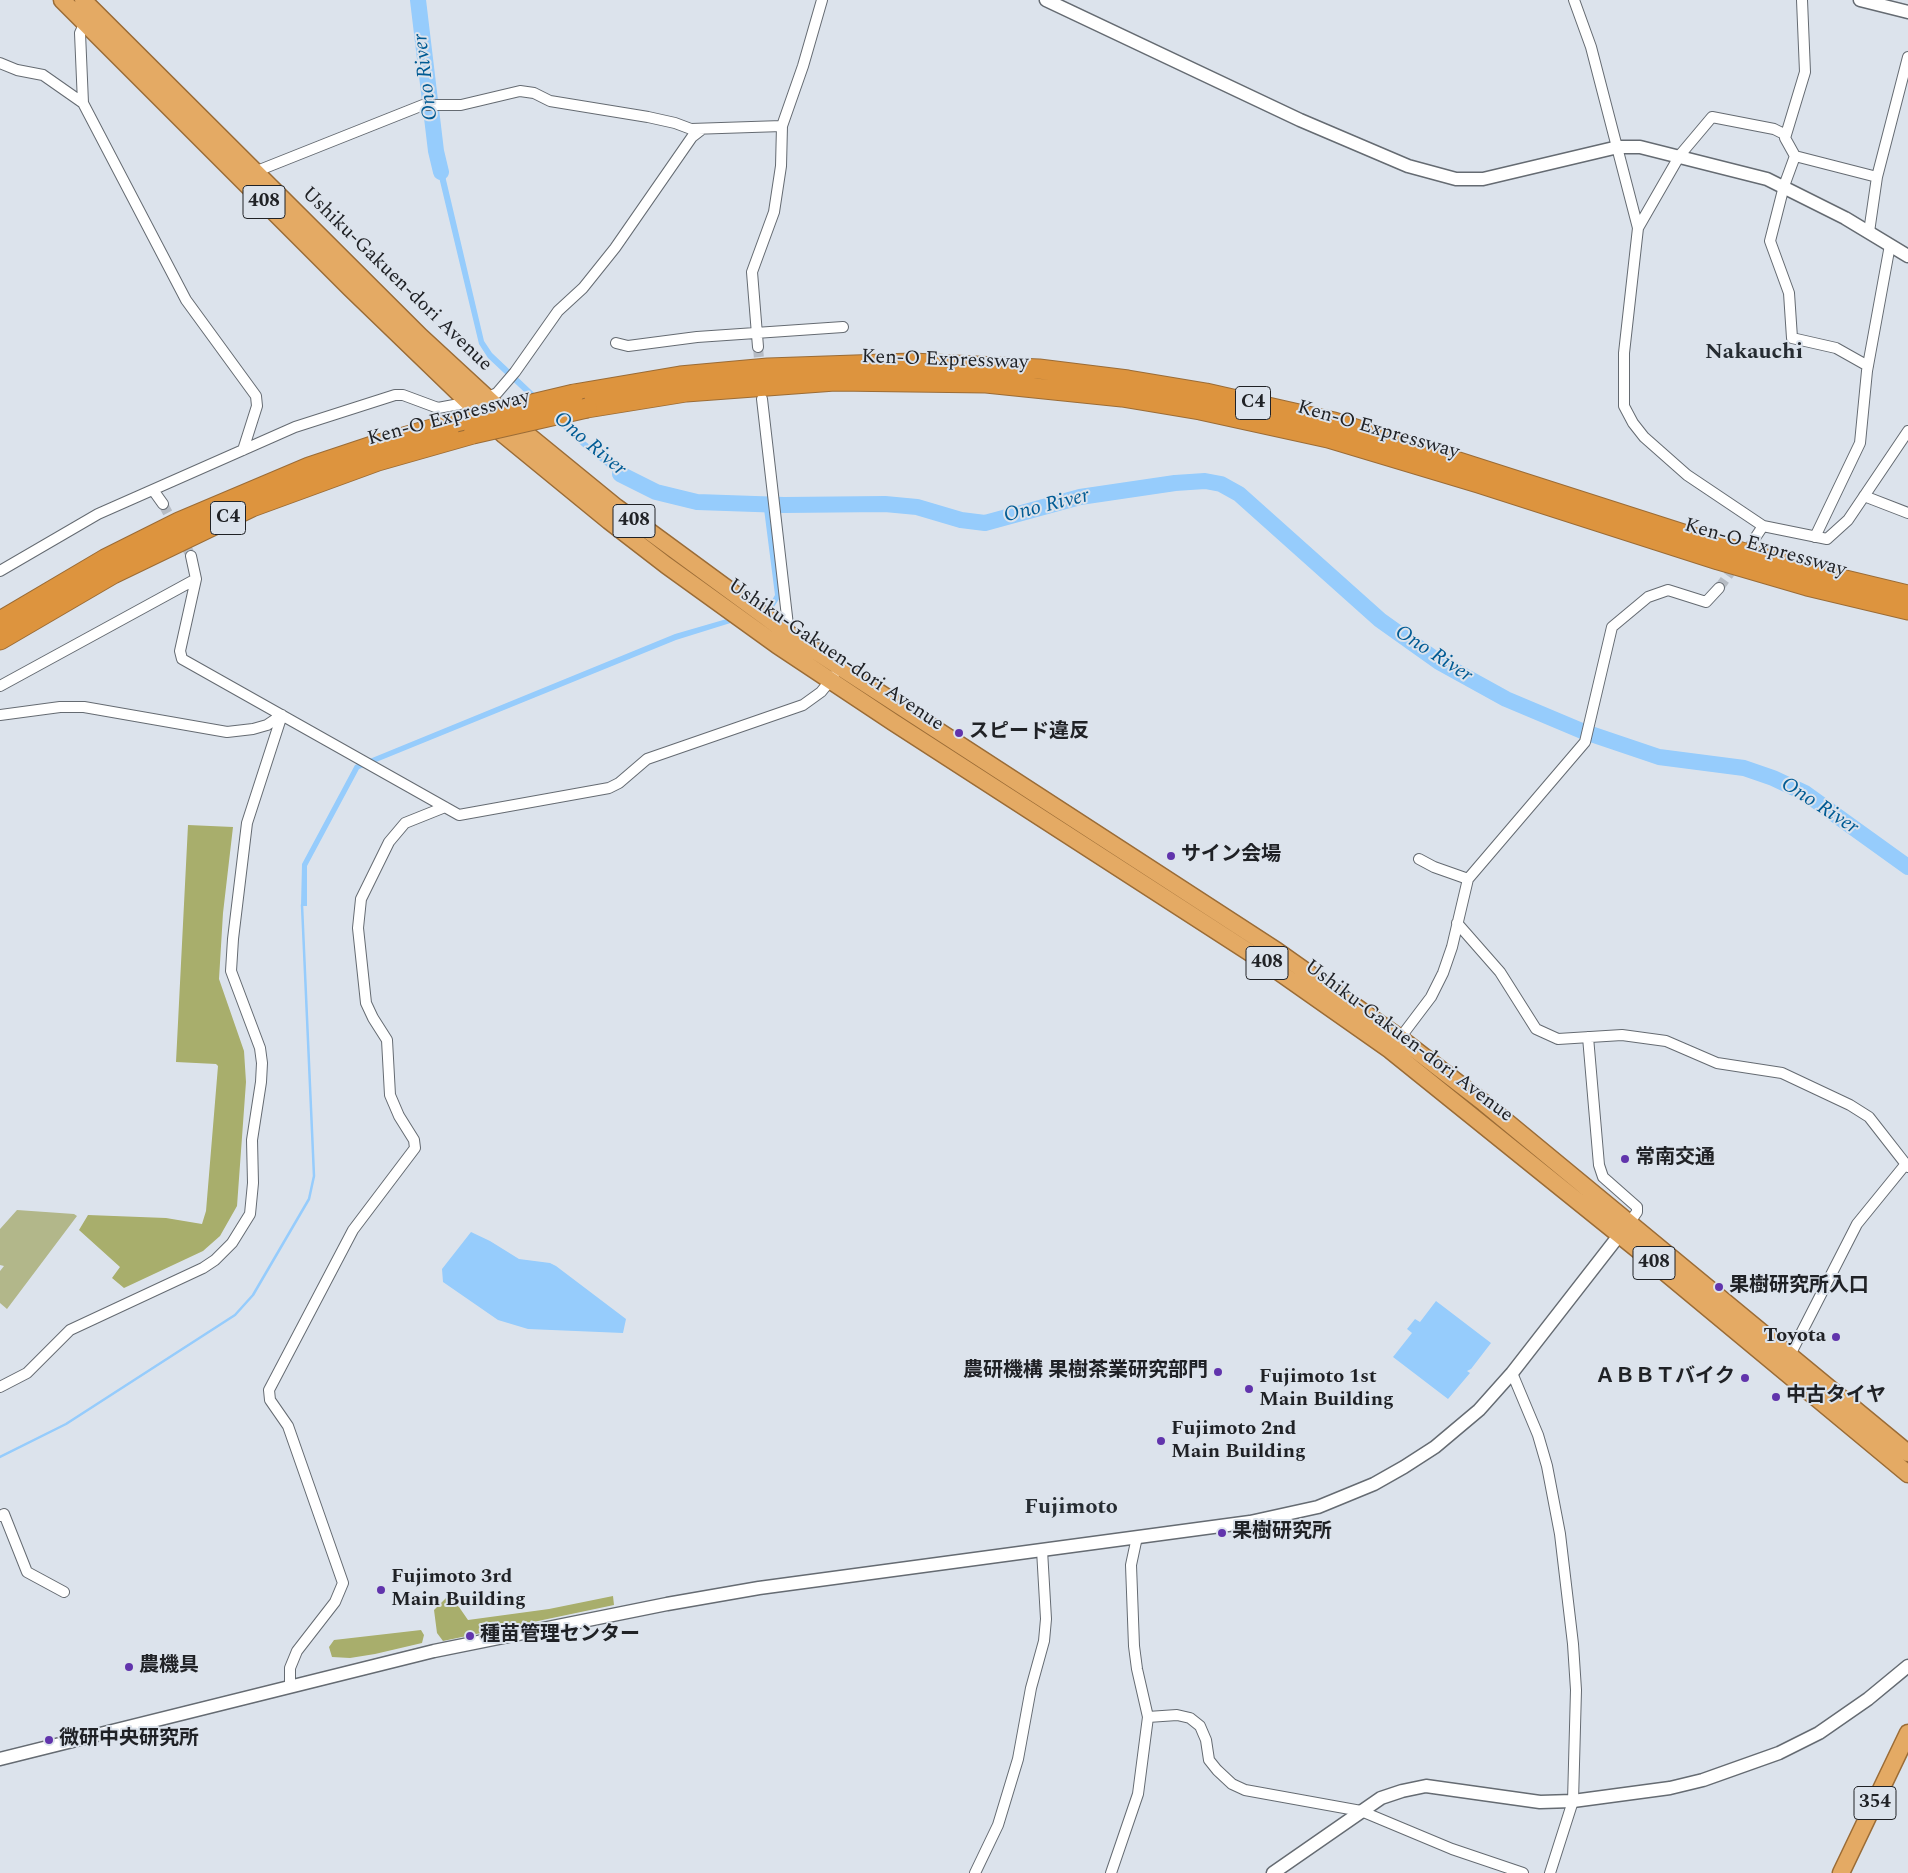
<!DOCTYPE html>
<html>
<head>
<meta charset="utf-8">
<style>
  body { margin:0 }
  canvas { display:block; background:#dce3ec }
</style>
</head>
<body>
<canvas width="1908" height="1873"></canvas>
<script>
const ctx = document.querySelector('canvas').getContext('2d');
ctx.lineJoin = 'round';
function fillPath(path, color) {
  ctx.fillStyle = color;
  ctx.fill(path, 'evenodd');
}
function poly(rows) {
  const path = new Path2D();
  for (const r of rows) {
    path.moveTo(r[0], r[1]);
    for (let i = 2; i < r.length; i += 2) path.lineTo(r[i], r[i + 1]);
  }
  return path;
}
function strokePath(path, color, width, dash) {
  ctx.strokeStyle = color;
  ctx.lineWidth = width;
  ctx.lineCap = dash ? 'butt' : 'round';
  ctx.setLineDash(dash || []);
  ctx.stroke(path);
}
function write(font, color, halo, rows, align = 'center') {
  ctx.font = font + ' Spectral,"Noto Sans JP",serif';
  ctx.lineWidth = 4;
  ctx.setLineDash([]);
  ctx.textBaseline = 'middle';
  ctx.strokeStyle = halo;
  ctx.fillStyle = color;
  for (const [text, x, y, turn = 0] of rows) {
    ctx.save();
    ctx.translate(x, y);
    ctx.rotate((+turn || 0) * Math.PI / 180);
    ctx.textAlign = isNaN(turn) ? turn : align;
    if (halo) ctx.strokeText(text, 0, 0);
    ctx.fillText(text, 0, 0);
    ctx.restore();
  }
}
fillPath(poly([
  [17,1210,74,1214,77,1216,7,1309,0,1303,0,1271,4,1266,0,1265,0,1229]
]), '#b2b78a');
fillPath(poly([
  [188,825,233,827,223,913,219,979,244,1051,246,1082,237,1206,220,1236,203,1251,124,1288,112,1278,120,1267,79,1230,88,1215,166,1218,202,1224,206,1211,218,1066,216,1064,176,1062],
  [613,1596,614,1605,443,1641,437,1633,434,1610,446,1598,459,1607,468,1620,549,1609],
  [421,1630,424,1635,422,1643,375,1654,350,1658,332,1657,329,1647,334,1640]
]), '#a8ae6c');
fillPath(poly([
  [439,150,484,341,492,353,586,442,624,473,640,482,637,487,621,478,582,446,488,358,479,344,433,152],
  [771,508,781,596,772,610,676,640,359,769,307,866,307,906,301,906,302,864,355,765,675,634,768,607,775,595,764,509],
  [471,1232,490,1241,519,1259,550,1263,556,1266,626,1319,623,1333,528,1329,498,1320,443,1282,442,1269],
  [1436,1301,1491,1343,1471,1369,1467,1371,1470,1373,1448,1399,1393,1357,1412,1333,1407,1329,1415,1319,1420,1322]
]), '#96ccfc');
strokePath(poly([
  [767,504,768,508],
  [0,1457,66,1424,235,1315,253,1295,309,1199,314,1176,302,905]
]), '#96ccfc', 2.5);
strokePath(poly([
  [418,0,436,151,441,172],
  [620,474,656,492,697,502,784,505,885,504,917,507,961,520,985,523,1080,497,1175,483,1205,481,1221,484,1239,494,1380,620,1439,662,1506,699,1582,731,1659,757,1744,768,1773,778,1805,793,1908,867]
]), '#96ccfc', 16);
strokePath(poly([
  [758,347,760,371],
  [163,504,191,556],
  [1719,588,1755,538]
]), '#b6bcc4', 10, [10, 5]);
const minor = poly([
  [1574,0,1591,47,1638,228,1624,353,1624,406,1633,423,1644,437,1687,475,1763,526,1827,539,1848,520,1908,431],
  [1802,0,1805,72,1785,138,1795,156,1784,186,1770,241,1789,293,1792,338,1836,348,1868,366],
  [87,18,80,33,83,103,186,300,256,396,257,406,243,450],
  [0,63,17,70,43,75,83,103],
  [1795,156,1877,177],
  [252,173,423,105,461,105,520,91,534,93,550,101,648,117,675,123,691,129,782,126],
  [1638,228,1680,155,1712,117,1774,129,1786,135],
  [1869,232,1877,177,1908,57],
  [616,343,628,346,697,337,843,327],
  [758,347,752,272,774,212,781,166,782,126,803,66,822,0],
  [484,399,497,393,515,372,558,311,583,288,615,248,692,137,701,130],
  [762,399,789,634],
  [153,490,163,504],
  [1864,496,1908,513],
  [1815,537,1860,443,1867,371,1890,245],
  [1755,538,1763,526],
  [191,556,196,579,180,651,182,659,459,815,609,788,619,783,647,759,803,705,821,692,834,676],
  [0,571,98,514,295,427,395,395,403,395,438,408,470,402],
  [0,686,196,579],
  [0,715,60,707,84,707,227,732,253,729,267,725,282,715],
  [1419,859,1434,867,1468,879],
  [1457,923,1500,972,1536,1029,1558,1039,1622,1035,1666,1041,1717,1063,1782,1073,1850,1105,1869,1117,1908,1167],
  [1588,1037,1599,1165,1603,1177,1637,1207,1637,1212,1629,1223],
  [1400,1038,1431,997,1443,973,1452,947,1468,879,1585,742,1612,627,1648,597,1668,590,1706,602,1719,588],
  [1790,1355,1857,1224,1905,1165],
  [1512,1373,1538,1435,1547,1466,1560,1534,1573,1644,1576,1690,1573,1801,1550,1873],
  [0,1387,27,1373,70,1330,203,1268,215,1260,232,1243,250,1214,253,1183,252,1140,261,1082,262,1063,260,1048,231,971,233,939,247,823,282,715],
  [0,1516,4,1514,27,1572,64,1592],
  [290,1687,290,1668,297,1651,335,1602,343,1583,288,1426,270,1400,269,1390,353,1230,415,1148,414,1140,399,1116,390,1095,387,1040,373,1018,366,1003,358,928,361,899,389,842,405,823,445,807],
  [1148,1717,1177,1715,1190,1718,1200,1726,1206,1740,1209,1760,1217,1770,1232,1784,1245,1790,1361,1811,1452,1849,1523,1873],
  [975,1873,998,1825,1018,1759,1031,1688,1044,1641,1046,1619,1042,1550],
  [1111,1873,1138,1794,1148,1717,1137,1669,1134,1646,1131,1565,1137,1537]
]);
const tertiary = poly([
  [1046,0,1300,120,1408,166,1456,179,1483,179,1618,147,1640,147,1767,179,1845,218,1908,256],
  [1860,0,1908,12],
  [0,1759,434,1651,667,1604,759,1588,1250,1522,1318,1507,1374,1484,1404,1467,1435,1447,1479,1410,1512,1373,1624,1229],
  [1273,1873,1381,1798,1402,1791,1426,1786,1540,1802,1573,1801,1670,1788,1703,1780,1779,1753,1819,1733,1868,1699,1908,1666]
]);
const trunk = poly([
  [62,0,350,288,468,402,504,435,609,521,666,565,777,645,893,722,1269,965,1390,1050,1637,1249,1908,1474],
  [83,0,420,336,523,431,616,507,789,634,1277,951,1400,1038,1484,1103,1908,1453],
  [1841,1873,1908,1733]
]);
const motorway = poly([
  [574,394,680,376,768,368,912,363,1039,369,1128,380,1206,393,1334,422,1724,547,1812,572,1908,595],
  [587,408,686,392,835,381,986,383,1122,397,1200,410,1328,438,1478,483,1718,560,1807,586,1908,610],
  [0,621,105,559,179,522,309,467,372,446,456,422],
  [0,640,113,574,252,507,378,461,473,434]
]);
strokePath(minor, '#656b72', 12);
strokePath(tertiary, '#656b72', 15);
strokePath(trunk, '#9b6c36', 19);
strokePath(motorway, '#9b6c36', 21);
strokePath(minor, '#fff', 10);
strokePath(tertiary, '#fff', 12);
strokePath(trunk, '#e4aa64', 16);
strokePath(motorway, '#dd943e', 19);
const motorwayBridge = poly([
  [456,422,574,394],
  [473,434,587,408]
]);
strokePath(motorwayBridge, '#9b6c36', 21, []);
strokePath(motorwayBridge, '#dd943e', 19);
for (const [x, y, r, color] of [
  [959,733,5,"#6134ac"],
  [1171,856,5,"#6134ac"],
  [1625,1159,5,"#6134ac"],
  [1719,1287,5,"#6134ac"],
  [1836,1337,5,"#6134ac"],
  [1218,1372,5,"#6134ac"],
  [1745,1378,5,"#6134ac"],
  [1249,1389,5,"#6134ac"],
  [1776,1397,5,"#6134ac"],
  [1161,1441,5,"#6134ac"],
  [1222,1533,5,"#6134ac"],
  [381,1590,5,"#6134ac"],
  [470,1636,5,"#6134ac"],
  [129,1667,5,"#6134ac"],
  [49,1740,5,"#6134ac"]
]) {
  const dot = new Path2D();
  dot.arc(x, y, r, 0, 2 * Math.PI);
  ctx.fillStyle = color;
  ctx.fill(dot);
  strokePath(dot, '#dce3ec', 2);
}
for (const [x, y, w] of [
  [264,202,42],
  [1253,403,35],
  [228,518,35],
  [634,521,42],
  [1267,963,42],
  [1654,1263,42],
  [1875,1803,42]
]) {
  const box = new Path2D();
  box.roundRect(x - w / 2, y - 16.5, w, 33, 4);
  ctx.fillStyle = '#dce3ec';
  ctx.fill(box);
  strokePath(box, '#202226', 1);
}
write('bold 19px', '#202226', null, [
  ["408",264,202],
  ["C4",1253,403],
  ["C4",228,518],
  ["408",634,521],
  ["408",1267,963],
  ["408",1654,1263],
  ["354",1875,1803]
]);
write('20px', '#202226', '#dce3ec', [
  ["Ushiku-Gakuen-dori Avenue",396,280,44],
  ["Ken-O Expressway",945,361,2],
  ["Ken-O Expressway",449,419,-15],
  ["Ken-O Expressway",1378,431,16],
  ["Ken-O Expressway",1765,549,16],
  ["Ushiku-Gakuen-dori Avenue",835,656,34],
  ["Ushiku-Gakuen-dori Avenue",1408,1042,37]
]);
write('bold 20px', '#202226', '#dce3ec', [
  ["スピード違反",969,733],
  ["サイン会場",1181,856],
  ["常南交通",1635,1159],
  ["果樹研究所入口",1729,1287],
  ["Toyota",1826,1337,"right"],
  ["農研機構 果樹茶業研究部門",1208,1372,"right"],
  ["Fujimoto 1st",1259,1378],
  ["Main Building",1259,1401],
  ["ＡＢＢＴバイク",1735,1378,"right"],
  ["中古タイヤ",1786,1397],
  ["Fujimoto 2nd",1171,1430],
  ["Main Building",1171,1453],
  ["果樹研究所",1232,1533],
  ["Fujimoto 3rd",391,1578],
  ["Main Building",391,1601],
  ["種苗管理センター",480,1636],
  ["農機具",139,1667],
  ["微研中央研究所",59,1740]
], 'left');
write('italic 21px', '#005b94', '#dce3ec', [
  ["Ono River",427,77,-97],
  ["Ono River",589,445,40],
  ["Ono River",1047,507,-14],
  ["Ono River",1433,655,33],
  ["Ono River",1819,807,33]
]);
write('bold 22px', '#262c32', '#dce3ec', [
  ["Nakauchi",1754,354],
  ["Fujimoto",1071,1509]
]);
</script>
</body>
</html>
